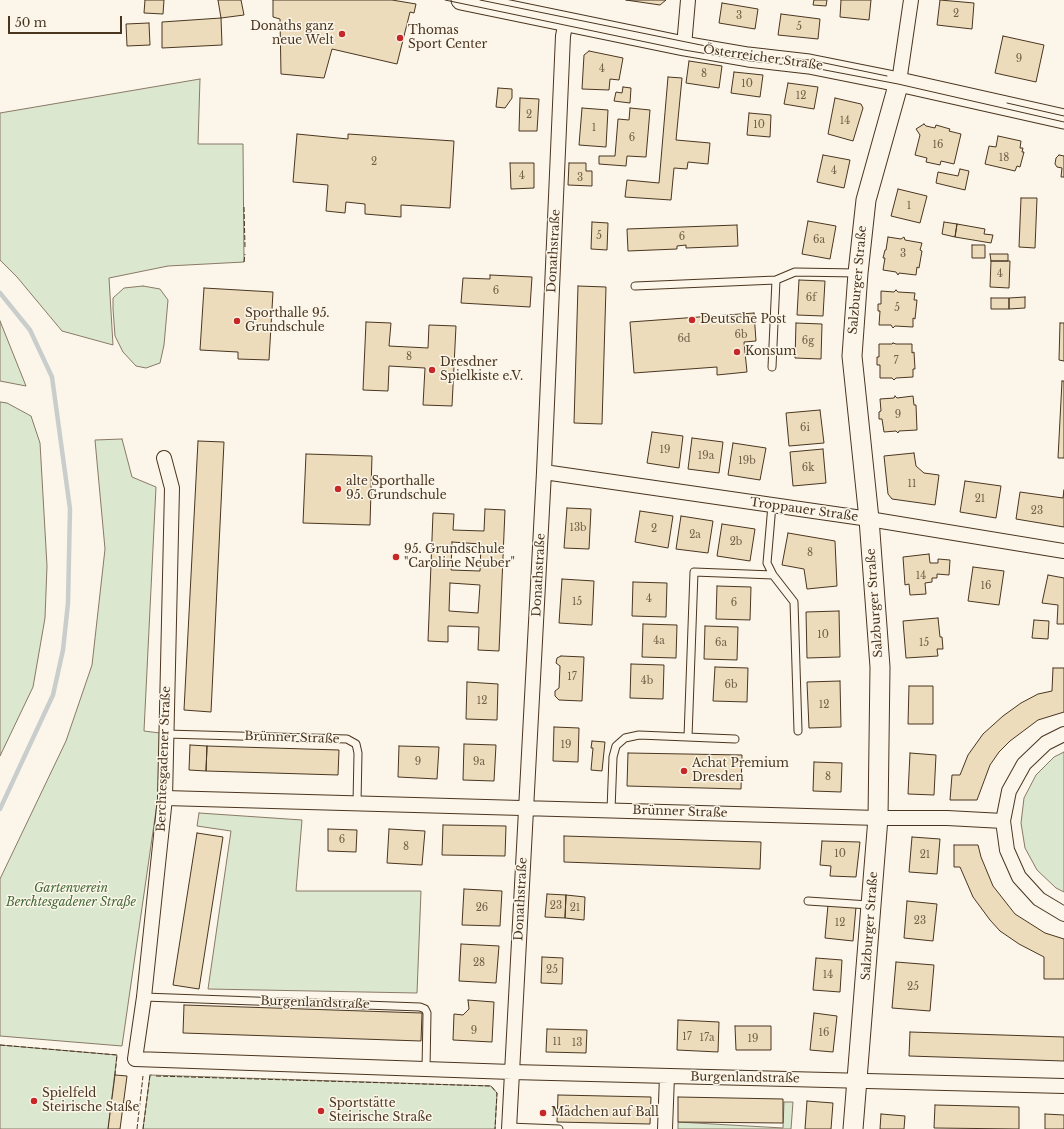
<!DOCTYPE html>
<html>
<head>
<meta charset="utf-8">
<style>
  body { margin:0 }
  #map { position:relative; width:1064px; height:1129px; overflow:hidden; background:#fbf6e9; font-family:"Libre Baskerville",serif }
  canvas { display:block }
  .scale { position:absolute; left:8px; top:16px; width:114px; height:18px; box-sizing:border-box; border:2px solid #4a3520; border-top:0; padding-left:5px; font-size:12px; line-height:14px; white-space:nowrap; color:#4a3520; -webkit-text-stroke:3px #fbf6e9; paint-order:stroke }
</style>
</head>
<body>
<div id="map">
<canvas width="1064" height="1129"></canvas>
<div class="scale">50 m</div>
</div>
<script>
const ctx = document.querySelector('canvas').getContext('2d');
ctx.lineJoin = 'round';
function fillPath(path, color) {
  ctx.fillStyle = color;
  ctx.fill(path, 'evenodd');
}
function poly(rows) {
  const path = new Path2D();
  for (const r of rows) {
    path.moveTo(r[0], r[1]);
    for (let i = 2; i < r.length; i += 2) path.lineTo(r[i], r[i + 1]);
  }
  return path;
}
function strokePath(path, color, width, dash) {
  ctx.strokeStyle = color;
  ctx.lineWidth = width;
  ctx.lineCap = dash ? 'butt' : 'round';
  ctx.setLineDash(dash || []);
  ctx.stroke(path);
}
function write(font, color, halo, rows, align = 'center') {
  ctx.font = font + ' "Libre Baskerville",serif';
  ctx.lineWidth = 3;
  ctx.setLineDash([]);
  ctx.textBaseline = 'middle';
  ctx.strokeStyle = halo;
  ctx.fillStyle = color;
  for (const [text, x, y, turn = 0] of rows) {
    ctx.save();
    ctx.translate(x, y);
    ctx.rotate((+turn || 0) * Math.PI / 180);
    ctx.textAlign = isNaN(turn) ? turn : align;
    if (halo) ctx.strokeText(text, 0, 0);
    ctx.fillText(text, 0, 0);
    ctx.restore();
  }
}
const green = poly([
  [200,79,198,144,243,144,244,262,168,266,109,278,113,345,62,331,17,277,0,260,0,113,200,79],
  [143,286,160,289,168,300,164,345,160,363,146,368,136,366,123,352,115,336,113,309,113,298,124,288,143,286],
  [0,321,26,386,0,381,0,321],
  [0,402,7,403,31,416,40,443,47,566,45,618,33,687,0,756,0,402],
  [122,439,132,477,156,487,144,731,160,733,159,790,122,1046,0,1036,0,879,66,741,92,665,105,549,95,440,122,439],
  [1064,752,1064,892,1056,888,1037,870,1025,848,1021,823,1024,798,1036,775,1054,757,1064,752],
  [199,813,302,820,296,891,421,891,417,993,208,989,231,831,197,826,199,813],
  [0,1045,117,1055,108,1129,0,1129,0,1045],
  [150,1075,491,1086,497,1093,495,1129,143,1129,150,1075],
  [784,1102,793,1102,791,1129,678,1129,678,1122,783,1128,784,1102]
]);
fillPath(green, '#dce7d0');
strokePath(green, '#887966', 1);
strokePath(poly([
  [0,293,30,330,52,377,70,509,68,603,63,650,53,695,0,809]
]), '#c9cecd', 4.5);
const building = poly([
  [145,0,164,0,163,14,144,13,145,0],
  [218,0,241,0,244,15,221,18,218,0],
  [273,0,392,0,416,4,414,13,410,12,397,64,332,49,324,78,281,74,280,19,273,17,273,0],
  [626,0,666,0,660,5,626,0],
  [814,0,827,0,826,6,813,5,814,0],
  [841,0,871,0,869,20,840,17,841,0],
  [940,0,974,3,972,29,937,25,940,0],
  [722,3,758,9,755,29,719,23,722,3],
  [781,14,820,19,818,39,778,35,781,14],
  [221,18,222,45,162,48,162,22,221,18],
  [149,23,150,45,127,46,126,24,149,23],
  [1003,36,1044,45,1036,82,995,73,1003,36],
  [589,51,623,58,619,80,610,79,609,90,582,89,584,55,589,51],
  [689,61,722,66,719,88,686,83,689,61],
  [734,72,763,75,760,97,731,93,734,72],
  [668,77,682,78,676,140,710,143,708,164,688,162,687,169,674,168,671,200,625,197,627,180,659,183,668,77],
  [788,83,818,87,814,109,784,104,788,83],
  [623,87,631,88,630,103,614,101,616,92,622,93,623,87],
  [498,88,512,89,512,98,505,108,496,107,498,88],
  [520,98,539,99,537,131,519,131,520,98],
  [835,98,861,104,863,108,853,141,828,134,835,98],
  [582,108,608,110,606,147,579,145,582,108],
  [630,108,650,110,646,157,627,156,626,166,599,164,599,156,615,156,618,119,629,120,630,108],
  [749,113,771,115,770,137,747,135,749,113],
  [924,124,926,126,935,128,936,125,950,129,949,131,961,134,954,164,941,161,940,165,926,162,927,158,915,155,920,135,916,129,924,124],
  [297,134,348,139,348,134,454,141,450,208,401,205,401,217,365,214,365,204,346,202,345,213,326,211,328,185,293,182,297,134],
  [998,136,1021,141,1020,148,1023,148,1022,152,1024,152,1020,167,1017,166,1015,171,985,164,989,146,996,147,998,136],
  [823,155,850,160,844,188,817,182,823,155],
  [1059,155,1064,156,1064,177,1061,177,1062,168,1057,167,1055,164,1056,158,1059,155],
  [510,163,534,163,534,188,511,189,510,163],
  [569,163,586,163,586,171,592,171,592,186,568,185,569,163],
  [960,169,969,171,965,190,936,183,938,172,958,176,960,169],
  [898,189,927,196,920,223,891,216,898,189],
  [1021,198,1037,198,1035,248,1019,247,1021,198],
  [808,221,836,226,830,259,802,254,808,221],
  [592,222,608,223,607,250,591,249,592,222],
  [944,222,957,224,955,237,942,234,944,222],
  [957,224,985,229,984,234,993,235,991,243,955,237,957,224],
  [737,225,738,246,686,248,686,245,677,246,677,249,628,251,627,229,737,225],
  [888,237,901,239,904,237,905,240,922,243,920,250,922,251,919,268,917,267,916,275,899,273,898,275,896,272,883,270,885,258,883,258,885,250,886,250,888,237],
  [972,245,985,245,985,258,972,258,972,245],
  [990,254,1008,254,1008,261,991,261,990,254],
  [991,261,1010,261,1009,288,990,287,991,261],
  [490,275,532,277,530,307,461,303,463,278,490,279,490,275],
  [799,280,825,281,823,316,797,315,799,280],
  [578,286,606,287,602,424,574,423,578,286],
  [204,288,273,292,269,360,238,359,238,352,200,350,204,288],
  [896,290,898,292,915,293,914,300,917,300,915,319,913,318,913,327,895,326,893,328,891,325,879,325,880,311,878,311,878,304,881,304,881,291,894,292,896,290],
  [1025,297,1025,308,1009,309,1009,298,1025,297],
  [991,298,1009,298,1009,309,991,309,991,298],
  [754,313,756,341,744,342,747,372,717,375,717,367,634,373,630,322,754,313],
  [366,322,391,323,389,346,428,348,429,325,456,326,452,406,423,405,425,368,389,366,388,391,363,390,366,322],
  [796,323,822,324,821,359,795,358,796,323],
  [1060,323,1064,323,1064,361,1059,360,1060,323],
  [893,343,896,344,912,344,912,353,914,352,915,369,913,369,913,377,896,378,894,380,892,378,880,378,880,365,877,365,877,357,879,357,879,344,892,344,893,343],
  [1062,381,1064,381,1064,458,1058,458,1062,381],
  [895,396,897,398,913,396,914,405,916,405,917,430,899,431,898,433,896,431,884,432,882,419,879,419,879,412,881,411,880,399,894,398,895,396],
  [820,410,824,443,789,446,786,413,820,410],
  [652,432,683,436,679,468,647,463,652,432],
  [692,438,723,442,719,473,688,469,692,438],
  [198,441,224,442,211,712,184,710,198,441],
  [733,443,766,448,760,480,728,475,733,443],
  [823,449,826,483,793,486,790,452,823,449],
  [914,453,916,466,924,473,939,475,935,505,892,499,888,494,884,456,914,453],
  [306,454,372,456,370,525,303,523,306,454],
  [965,481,1001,486,996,518,960,512,965,481],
  [1064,490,1064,527,1016,519,1020,492,1063,498,1064,490],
  [567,508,591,509,589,549,564,548,567,508],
  [485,509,505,510,499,651,478,650,479,627,448,626,448,642,428,641,433,513,454,514,453,530,484,531,485,509],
  [452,542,481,544,480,571,451,570,452,542],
  [450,583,480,585,478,613,449,611,450,583],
  [640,511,673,516,668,548,635,542,640,511],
  [681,516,713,521,708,553,676,549,681,516],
  [722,524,755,529,750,561,717,556,722,524],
  [788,533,835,541,837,586,807,589,804,569,782,565,788,533],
  [929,554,930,563,938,563,938,559,950,560,949,575,937,574,937,578,932,578,932,582,925,583,926,594,910,595,909,584,905,585,903,557,929,554],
  [973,567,1004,571,999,605,968,601,973,567],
  [1048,575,1064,578,1064,624,1057,624,1058,605,1042,603,1048,575],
  [562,579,594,581,592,625,559,623,562,579],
  [633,582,667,583,666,617,632,616,633,582],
  [717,586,751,587,750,620,716,619,717,586],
  [839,611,840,657,807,658,806,612,839,611],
  [938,618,940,637,942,637,943,649,937,649,938,656,906,658,903,621,938,618],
  [1034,620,1049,621,1048,639,1032,638,1034,620],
  [643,624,677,625,676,658,642,657,643,624],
  [705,626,738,627,737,660,704,659,705,626],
  [561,656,584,657,582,701,559,700,555,696,555,691,559,688,560,666,556,663,557,658,561,656],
  [631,664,664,665,663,699,630,698,631,664],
  [715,667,748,668,747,702,713,701,715,667],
  [1053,668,1064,668,1064,712,1038,720,1010,741,999,752,990,765,977,800,950,800,952,775,960,775,968,755,983,734,1003,716,1021,703,1038,694,1052,691,1053,668],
  [840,681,841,727,809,728,807,682,840,681],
  [467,682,498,684,497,720,466,719,467,682],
  [909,686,933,686,933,724,908,724,909,686],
  [554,727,579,728,578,762,553,761,554,727],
  [592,741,605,742,602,771,591,770,593,748,591,748,592,741],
  [464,744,496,745,494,781,463,780,464,744],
  [190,745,207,746,206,771,189,770,190,745],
  [207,746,339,750,338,775,206,771,207,746],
  [399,746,439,747,437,779,398,777,399,746],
  [628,753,742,755,741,789,627,786,628,753],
  [910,753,936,755,934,795,908,794,910,753],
  [814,762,842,763,841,792,813,791,814,762],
  [443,825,506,826,505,856,442,855,443,825],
  [328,829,357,830,356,852,328,851,328,829],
  [389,829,425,831,422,865,387,863,389,829],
  [197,833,223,837,199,989,173,985,197,833],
  [564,836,761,842,760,869,564,862,564,836],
  [912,837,940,839,937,874,909,872,912,837],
  [822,841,860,842,856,877,830,876,831,866,820,865,822,841],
  [954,845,978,845,981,857,993,886,1015,914,1045,933,1064,939,1064,979,1044,979,1044,957,1019,944,1000,931,990,920,973,897,960,867,954,867,954,845],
  [464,889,502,891,500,926,462,925,464,889],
  [547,894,566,895,565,918,545,917,547,894],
  [566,895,585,897,584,920,565,918,566,895],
  [907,901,937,904,933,941,904,938,907,901],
  [828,905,856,907,853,941,825,938,828,905],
  [461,944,499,946,496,983,459,981,461,944],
  [542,957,563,958,562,984,541,983,542,957],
  [816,958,842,960,840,992,813,990,816,958],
  [896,962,934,965,930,1011,892,1008,896,962],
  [468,1000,494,1002,492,1042,453,1040,454,1014,463,1015,469,1009,468,1000],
  [184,1005,422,1013,421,1041,183,1033,184,1005],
  [814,1013,837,1016,833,1052,810,1050,814,1013],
  [678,1020,719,1022,718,1052,677,1050,678,1020],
  [735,1026,771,1026,771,1050,736,1050,735,1026],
  [547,1029,587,1030,586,1053,546,1052,547,1029],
  [910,1032,1064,1037,1064,1061,909,1056,910,1032],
  [115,1075,127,1076,120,1129,108,1129,115,1075],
  [558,1095,651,1097,650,1124,557,1122,558,1095],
  [678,1097,783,1099,783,1123,678,1122,678,1097],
  [807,1101,833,1103,831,1129,805,1129,807,1101],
  [935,1105,1019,1107,1019,1129,934,1128,935,1105],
  [881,1114,905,1116,904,1129,880,1129,881,1114],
  [1045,1114,1064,1115,1064,1129,1045,1129,1045,1114]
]);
fillPath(building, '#ecdcbc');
strokePath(building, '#4a3520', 1);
const lane = poly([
  [635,286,776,280,795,272,857,273],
  [772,367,776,280],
  [772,505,767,563,773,575,794,602,798,731],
  [166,734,347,739,356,744,358,753,357,803],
  [688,737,694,572,773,575],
  [611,810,613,757,616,746,625,738,639,735,735,739],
  [808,901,869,905],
  [144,997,420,1007,425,1009,427,1013,426,1069],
  [509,1127,559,1129]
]);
const street = poly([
  [684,46,688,0],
  [899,82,911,0],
  [164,458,172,488,165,798,144,997,135,1059,512,1072,1064,1086],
  [544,472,869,519,1064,551],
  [1064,734,1046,743,1024,764,1009,791,1003,821,1007,850,1019,877,1039,899,1064,914],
  [165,798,878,818,947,818,1003,821],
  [509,1129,544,472,563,36,566,21],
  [665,1129,667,1076]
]);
const secondary = poly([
  [461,0,684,46,748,57,809,64,899,82,1064,119],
  [853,1129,878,818,880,667,869,519,852,356,858,273,866,200,899,82]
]);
strokePath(lane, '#4a3520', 9);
strokePath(street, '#4a3520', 16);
strokePath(secondary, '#4a3520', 21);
strokePath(lane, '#fbf6e9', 7);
strokePath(street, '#fbf6e9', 14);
strokePath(secondary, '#fbf6e9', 19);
strokePath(poly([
  [445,0,684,50,750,61,809,67,898,84,1064,122],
  [480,0,750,55],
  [770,57,810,60,887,76],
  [1007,103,1064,116]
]), '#4a3520', 1);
strokePath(poly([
  [244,207,245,247],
  [244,262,245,254],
  [0,1045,117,1055,115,1075],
  [156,1076,491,1086,497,1093,495,1129],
  [137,1129,143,1076],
  [143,1129,150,1075,152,1075]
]), '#4a3520', 1, [5, 2]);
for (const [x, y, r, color] of [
  [342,34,4,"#c62828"],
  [400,38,4,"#c62828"],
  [692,320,4,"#c62828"],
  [237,321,4,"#c62828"],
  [737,352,4,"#c62828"],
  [432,370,4,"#c62828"],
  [338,489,4,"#c62828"],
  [396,557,4,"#c62828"],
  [684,771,4,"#c62828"],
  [34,1101,4,"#c62828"],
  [321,1111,4,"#c62828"],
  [543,1113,4,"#c62828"]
]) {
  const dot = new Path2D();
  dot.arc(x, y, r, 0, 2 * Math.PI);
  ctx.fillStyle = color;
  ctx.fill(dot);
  strokePath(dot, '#fbf6e9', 1.5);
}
write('10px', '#725f47', null, [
  ["2",956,14],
  ["3",739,16],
  ["5",799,27],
  ["9",1019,59],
  ["4",602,69],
  ["8",704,74],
  ["10",747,84],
  ["12",801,96],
  ["2",529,115],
  ["14",845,121],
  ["10",759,125],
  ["1",594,128],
  ["6",632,138],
  ["16",938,145],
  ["18",1004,158],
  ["2",374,162],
  ["4",834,171],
  ["4",522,176],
  ["3",580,178],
  ["1",909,206],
  ["5",599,236],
  ["6",682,237],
  ["6a",819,240],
  ["3",903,254],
  ["4",1000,274],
  ["6",496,291],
  ["6f",811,298],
  ["5",897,308],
  ["6b",741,335],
  ["6d",684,339],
  ["6g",808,341],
  ["8",409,357],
  ["7",896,361],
  ["9",898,415],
  ["6i",805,428],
  ["19",665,450],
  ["19a",706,456],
  ["19b",747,461],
  ["6k",808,468],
  ["11",912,484],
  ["21",980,499],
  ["23",1037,511],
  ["13b",578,528],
  ["2",654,529],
  ["2a",695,535],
  ["2b",736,542],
  ["8",810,553],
  ["14",921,576],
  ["16",986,586],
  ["4",649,599],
  ["15",577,602],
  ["6",734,603],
  ["10",823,635],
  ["4a",659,641],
  ["6a",721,643],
  ["15",924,643],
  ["17",572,677],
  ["4b",647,681],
  ["6b",731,685],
  ["12",482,701],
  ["12",824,705],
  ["19",566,745],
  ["9",418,762],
  ["9a",479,762],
  ["8",828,777],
  ["6",342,840],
  ["8",406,847],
  ["10",840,854],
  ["21",925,855],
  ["23",556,906],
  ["26",482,908],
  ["21",575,908],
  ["23",920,921],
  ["12",840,923],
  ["28",479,963],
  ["25",552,970],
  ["14",828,975],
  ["25",913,987],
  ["9",474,1031],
  ["16",824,1033],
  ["17",687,1037],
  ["17a",707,1038],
  ["19",753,1039],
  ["11",557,1042],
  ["13",577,1043]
]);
write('12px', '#4a3520', '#fbf6e9', [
  ["Donaths ganz",334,27,"right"],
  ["neue Welt",334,41,"right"],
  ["Thomas",408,31],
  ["Sport Center",408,45],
  ["Sporthalle 95.",245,314],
  ["Grundschule",245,328],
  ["Deutsche Post",700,320],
  ["Konsum",745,352],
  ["Dresdner",440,363],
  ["Spielkiste e.V.",440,377],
  ["alte Sporthalle",346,482],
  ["95. Grundschule",346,496],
  ["95. Grundschule",404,550],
  ["\"Caroline Neuber\"",404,564],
  ["Achat Premium",692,764],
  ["Dresden",692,778],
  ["Spielfeld",42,1094],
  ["Steirische Staße",42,1108],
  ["Sportstätte",329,1104],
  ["Steirische Straße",329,1118],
  ["Mädchen auf Ball",551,1113]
], 'left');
write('12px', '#4a3520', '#fbf6e9', [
  ["Österreicher Straße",763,58,8],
  ["Donathstraße",554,251,-87],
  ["Salzburger Straße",858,280,-85],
  ["Troppauer Straße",804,510,8],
  ["Donathstraße",539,575,-87],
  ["Salzburger Straße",875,603,-94],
  ["Brünner Straße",292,738,2],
  ["Berchtesgadener Straße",164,759,-88],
  ["Brünner Straße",680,812,2],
  ["Donathstraße",521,899,-87],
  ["Salzburger Straße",870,926,-86],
  ["Burgenlandstraße",315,1003,2],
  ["Burgenlandstraße",745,1078,1]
]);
write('italic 12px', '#436837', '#fbf6e9', [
  ["Gartenverein",71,889],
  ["Berchtesgadener Straße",71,903]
]);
</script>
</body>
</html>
